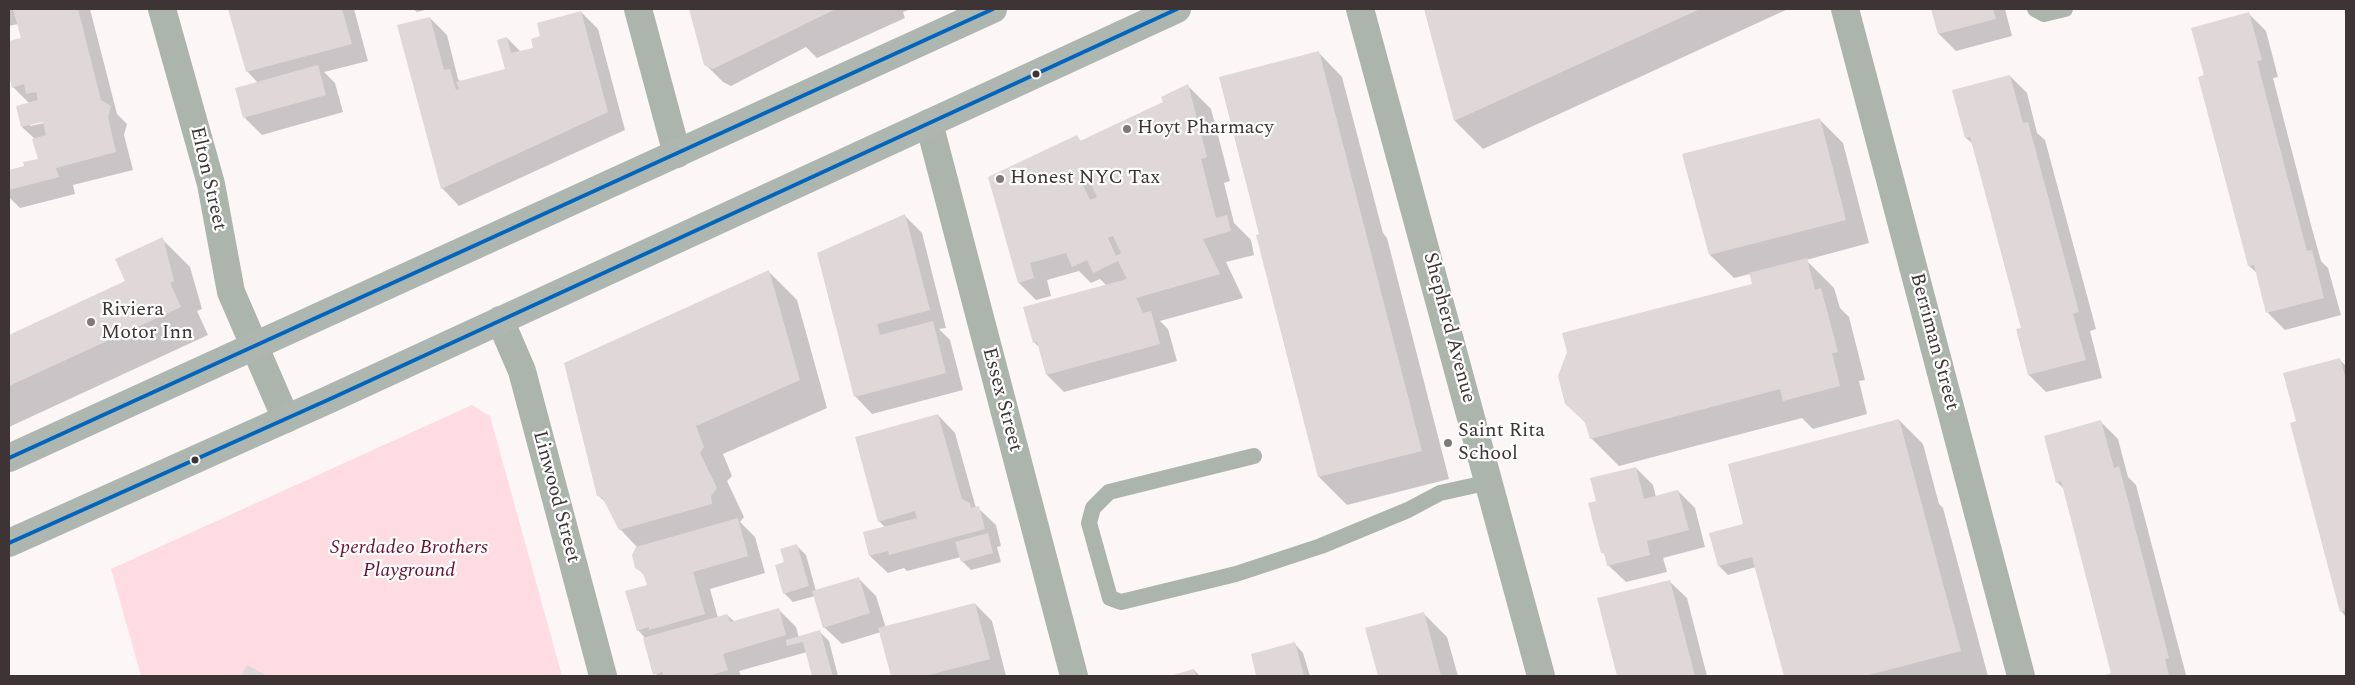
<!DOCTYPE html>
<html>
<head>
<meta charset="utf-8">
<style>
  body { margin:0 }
  #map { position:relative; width:2355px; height:685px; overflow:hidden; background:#fcf6f7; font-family:Spectral,serif }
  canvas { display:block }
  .frame { position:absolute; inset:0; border:10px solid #3e3436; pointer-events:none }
</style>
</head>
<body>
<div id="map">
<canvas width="2355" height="685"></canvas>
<div class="frame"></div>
</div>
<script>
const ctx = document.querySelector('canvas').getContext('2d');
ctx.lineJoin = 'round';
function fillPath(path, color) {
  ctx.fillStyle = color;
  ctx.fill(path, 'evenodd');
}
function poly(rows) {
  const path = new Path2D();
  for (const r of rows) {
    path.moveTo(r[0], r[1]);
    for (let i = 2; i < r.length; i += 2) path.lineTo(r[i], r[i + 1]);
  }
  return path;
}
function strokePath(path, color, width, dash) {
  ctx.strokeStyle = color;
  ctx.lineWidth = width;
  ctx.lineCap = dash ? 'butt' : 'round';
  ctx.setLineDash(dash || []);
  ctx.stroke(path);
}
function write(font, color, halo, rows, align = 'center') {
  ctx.font = font + ' Spectral,serif';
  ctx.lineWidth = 4.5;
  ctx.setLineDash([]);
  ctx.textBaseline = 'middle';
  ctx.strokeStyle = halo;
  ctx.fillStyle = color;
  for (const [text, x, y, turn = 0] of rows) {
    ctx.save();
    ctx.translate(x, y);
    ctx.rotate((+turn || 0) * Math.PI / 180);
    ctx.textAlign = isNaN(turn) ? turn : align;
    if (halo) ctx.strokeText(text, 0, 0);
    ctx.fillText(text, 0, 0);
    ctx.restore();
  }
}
fillPath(poly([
  [472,405,490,416,562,676,141,676,111,569]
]), '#fedce2');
fillPath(poly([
  [9,9,90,9,117,114,127,124,124,135,133,170,73,185,75,194,20,208,9,197,9,171,25,167,39,160,35,139,22,127,30,104,13,87,9,75,9,42,22,39,18,24,9,26],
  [49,119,49,122,30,126,30,124],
  [230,9,354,9,368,61,324,72,335,83,343,112,262,135,245,118,258,83,247,71],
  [413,9,429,9,417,12],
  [690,9,911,9,903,12,905,18,817,58,806,47,731,86,723,82,705,64],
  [1426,9,1788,9,1483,149,1455,121],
  [1932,9,2005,9,2012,36,1956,51,1939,34],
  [581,12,598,29,625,130,459,206,442,188,430,18,447,35,458,79,461,82,506,70,507,38,521,52,534,49,542,37],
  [2249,14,2266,31,2278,77,2273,78,2311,225,2321,261,2328,268,2341,315,2285,330,2268,313,2258,274,2249,266,2206,76],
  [1319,53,1342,77,1383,233,1387,238,1449,479,1347,505,1319,477,1261,235],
  [2010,76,2027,93,2037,133,2045,140,2096,329,2090,331,2102,378,2046,392,2029,375,2017,330,2022,329,1973,144,1966,138,1954,91],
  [1188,86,1211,109,1230,181,1224,183,1234,223,1251,240,1254,255,1226,262,1243,298,1160,321,1168,329,1177,361,1064,392,1047,375,1040,348,1034,342,1107,286,1100,279,1091,283,1079,271,1047,280,1051,296,1036,300,1019,283,989,178,1077,137,1082,142,1165,103],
  [1819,119,1843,143,1869,243,1806,260,1834,288,1840,308,1849,317,1865,380,1859,381,1867,414,1813,429,1802,418,1619,466,1591,438,1587,424,1566,403,1753,285,1750,274,1734,278,1710,255],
  [904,215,922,233,946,328,939,329,950,340,963,390,872,414,855,396],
  [162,239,190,267,202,309,197,311,208,335,9,427,9,336,127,281],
  [769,272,797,300,827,408,723,454,732,476,727,481,744,517,740,522,755,537,765,573,710,589,718,618,727,615,735,622,778,609,796,627,799,638,820,632,829,641,838,676,813,676,807,652,739,671,741,676,657,676,646,639,638,630,648,586,646,577,636,567,637,547,620,529,608,505,599,496],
  [2340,360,2346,366,2346,617,2341,611,2297,422],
  [938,415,955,433,976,508,978,508,996,525,1001,546,997,547,1001,562,971,570,962,561,961,557,907,571,904,568,888,573,870,556,886,528,879,521],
  [1899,420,1923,444,1939,504,1943,508,1988,676,1785,676,1756,567,1728,575,1719,566,1745,525],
  [2101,422,2118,439,2128,477,2136,485,2186,675,2107,676,2113,674,2064,489,2057,482],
  [1636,468,1653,485,1656,497,1678,491,1695,508,1705,547,1663,558,1667,572,1626,582,1608,565,1606,556,1602,552,1598,502],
  [797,546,806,555,816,591,858,578,876,596,886,628,975,604,992,621,1006,676,892,676,881,632,842,644,824,627,815,596,793,602,784,593,785,563],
  [1669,581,1687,598,1707,676,1619,676,1599,599],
  [1424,614,1447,637,1458,676,1380,676,1367,629],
  [1295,644,1303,653,1310,676,1258,676,1252,655],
  [1194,670,1200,676,1171,676]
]), '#0003');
fillPath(poly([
  [13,9,78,9,101,100,111,106,108,117,116,152,56,168,59,177,9,190,9,170,24,166,23,162,38,159,32,139,46,135,43,122,21,127,16,106,38,100,36,92,26,94,24,84,12,88,9,75,9,41,21,38],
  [228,9,342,9,352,44,246,72],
  [689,9,836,9,713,69,704,65],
  [1424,9,1700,9,1454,121],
  [1931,9,1993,9,1996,19,1938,34],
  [581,11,608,112,441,189,397,25,430,17,444,70,450,69,456,90,459,89,456,82,505,69,497,40,507,37,511,53,533,48,531,39,540,36,537,23],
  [2249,12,2262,60,2257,61,2295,206,2307,251,2312,250,2324,298,2266,313,2254,265,2248,266,2198,77,2204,75,2191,28],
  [1319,51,1422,451,1318,477,1256,235,1259,234,1219,77],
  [318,65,326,95,243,118,235,88],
  [2010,75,2023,123,2028,122,2079,312,2073,314,2086,360,2028,375,2016,329,2021,328,1991,215,1970,137,1965,138,1952,90],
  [1188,84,1207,157,1201,159,1216,218,1227,215,1231,231,1203,239,1220,274,1136,298,1143,313,1151,311,1160,344,1046,375,1037,342,1033,343,1023,307,1127,279,1118,261,1093,273,1087,260,1072,267,1066,253,1030,263,1034,278,1018,283,988,177,1077,135,1080,141,1163,102,1161,97],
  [1089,180,1097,197,1090,200,1082,183],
  [1113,236,1121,253,1116,256,1108,238],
  [1820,118,1846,220,1709,255,1682,154],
  [905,214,930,310,877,324,880,335,933,321,946,373,854,397,817,253],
  [163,237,174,281,170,283,181,307,9,386,9,335,125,281,115,259],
  [1807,258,1815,290,1821,288,1838,352,1832,353,1840,386,1783,401,1780,389,1590,439,1585,422,1565,404,1558,376,1567,352,1562,333,1752,284,1749,273],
  [769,270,800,380,696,426,704,447,700,453,717,488,711,496,712,504,619,530,602,497,597,496,564,363],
  [2340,358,2346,380,2346,610,2340,612,2290,423,2296,421,2283,373],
  [938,414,962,499,970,503,971,508,979,506,985,529,889,555,888,551,869,556,863,532,917,518,915,511,878,522,855,437],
  [1899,419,1961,651,1865,676,1784,676,1752,557,1718,566,1709,533,1743,524,1728,464],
  [2101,420,2114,468,2119,466,2169,658,2165,659,2169,676,2105,675,2111,673,2061,481,2056,483,2044,436],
  [1636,467,1644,499,1678,490,1689,530,1647,541,1650,555,1607,566,1604,553,1601,553,1588,503,1596,501,1590,478],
  [738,518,748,556,693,572,705,614,649,630,649,627,637,631,625,591,647,585,643,573,635,568,632,555,636,547],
  [988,533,993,553,961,562,955,542],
  [797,544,809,586,783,594,775,565,784,562,780,549],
  [859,577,870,613,823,628,812,591],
  [1670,580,1695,676,1617,676,1597,598],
  [975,603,990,659,925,676,891,676,878,628],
  [779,608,786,635,723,654,728,670,708,676,663,676,662,672,653,675,643,638,727,614,730,622],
  [1424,612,1441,676,1378,676,1365,628],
  [820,630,832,673,833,676,812,676,803,642,787,646,786,640],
  [1295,642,1304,675,1256,676,1251,654],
  [247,665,267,676,241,676],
  [1194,669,1196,676,1169,676]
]), '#dfd7d8');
strokePath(poly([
  [2035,9,2044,14,2065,9],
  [1254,456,1109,492,1093,508,1089,523,1110,598,1121,602,1236,574,1321,546,1408,510,1440,493,1490,482]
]), '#abb5ac', 16);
strokePath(poly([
  [162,9,211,184,231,292,286,419],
  [638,9,677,154],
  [1360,9,1541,676],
  [1845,9,2021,676],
  [929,123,1074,676],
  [500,320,522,371,603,676]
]), '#abb5ac', 28);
strokePath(poly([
  [9,458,993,9],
  [9,543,330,399,1177,9]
]), '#aeb6b0', 28);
strokePath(poly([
  [9,458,993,9],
  [9,543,330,399,1177,9]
]), '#0065bd', 4);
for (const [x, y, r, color] of [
  [1036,74,4.5,"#3e3436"],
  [1127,129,5,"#80787a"],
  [1000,179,5,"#80787a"],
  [91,322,5,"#80787a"],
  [1448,443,5,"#80787a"],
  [195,460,4.5,"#3e3436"]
]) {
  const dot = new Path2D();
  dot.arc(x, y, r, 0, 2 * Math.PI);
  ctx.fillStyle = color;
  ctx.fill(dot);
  strokePath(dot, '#fff', 2);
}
write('20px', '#3e3436', '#fff', [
  ["Hoyt Pharmacy",1137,129],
  ["Honest NYC Tax",1010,179],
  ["Riviera",101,311],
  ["Motor Inn",101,334],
  ["Saint Rita",1458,432],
  ["School",1458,455]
], 'left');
write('20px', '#3e3436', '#fff', [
  ["Elton Street",207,179,77],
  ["Shepherd Avenue",1448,328,75],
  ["Berriman Street",1933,342,75],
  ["Essex Street",1001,400,75],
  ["Linwood Street",555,497,75]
]);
write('italic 20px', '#680f2f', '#fff', [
  ["Sperdadeo Brothers",409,549],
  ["Playground",409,572]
]);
</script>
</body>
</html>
